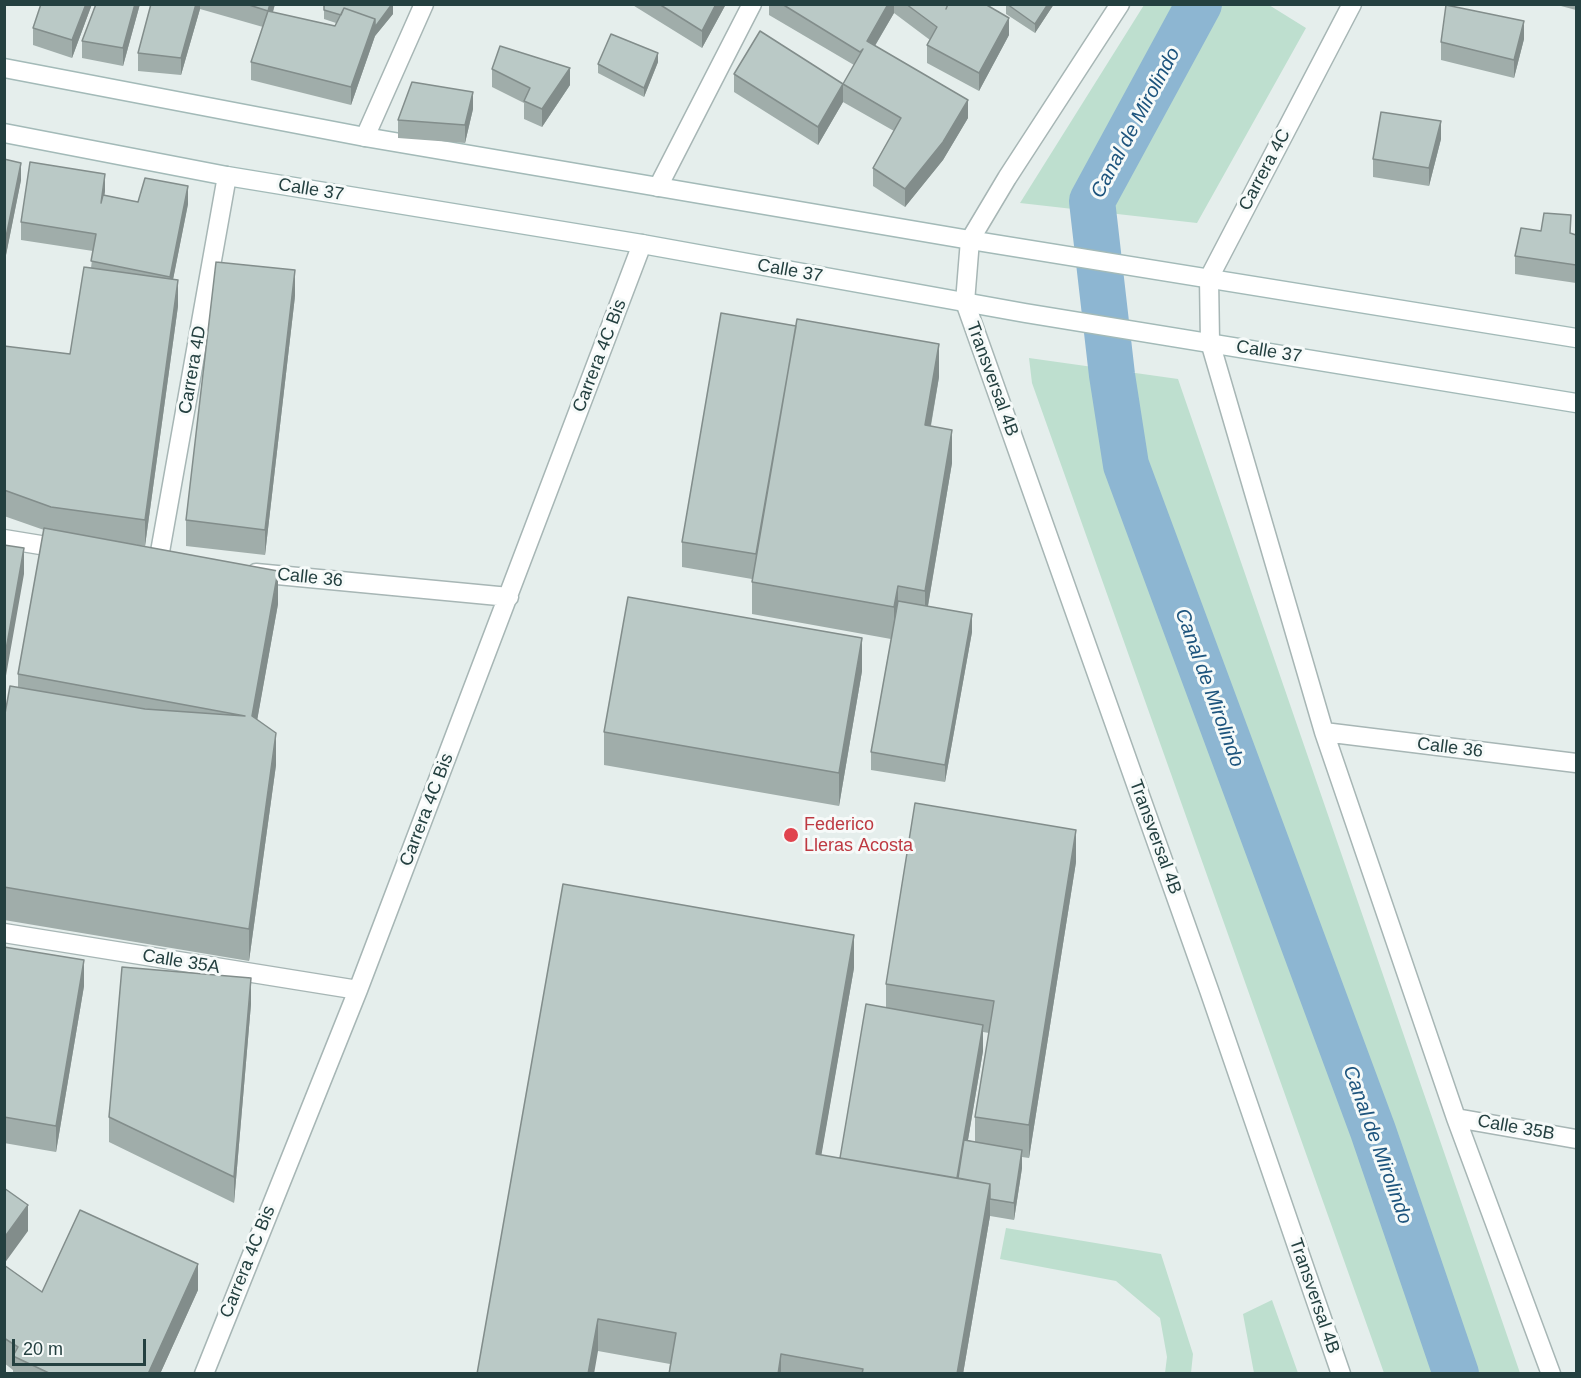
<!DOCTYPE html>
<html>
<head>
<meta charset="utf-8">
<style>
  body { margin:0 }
  #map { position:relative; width:1581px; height:1378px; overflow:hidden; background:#e5eeec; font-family:Arial,sans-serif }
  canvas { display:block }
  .frame { position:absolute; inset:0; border:6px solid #244040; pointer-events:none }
  .scale { position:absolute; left:12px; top:1339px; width:134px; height:27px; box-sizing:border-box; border:3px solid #244040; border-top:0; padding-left:8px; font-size:18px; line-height:21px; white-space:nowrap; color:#244040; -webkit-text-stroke:4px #f6faf9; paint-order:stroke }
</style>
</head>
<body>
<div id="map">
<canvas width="1581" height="1378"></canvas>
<div class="frame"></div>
<div class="scale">20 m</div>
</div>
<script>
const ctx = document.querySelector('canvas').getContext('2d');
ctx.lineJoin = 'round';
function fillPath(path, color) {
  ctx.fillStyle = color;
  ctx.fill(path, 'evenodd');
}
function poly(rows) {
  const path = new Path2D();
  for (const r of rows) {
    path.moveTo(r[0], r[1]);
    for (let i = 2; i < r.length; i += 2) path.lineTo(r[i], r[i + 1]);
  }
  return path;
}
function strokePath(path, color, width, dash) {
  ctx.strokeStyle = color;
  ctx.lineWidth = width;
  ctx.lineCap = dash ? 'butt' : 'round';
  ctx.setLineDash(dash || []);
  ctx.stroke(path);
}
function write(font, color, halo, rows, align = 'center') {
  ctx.font = font + ' Arial,sans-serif';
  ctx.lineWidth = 6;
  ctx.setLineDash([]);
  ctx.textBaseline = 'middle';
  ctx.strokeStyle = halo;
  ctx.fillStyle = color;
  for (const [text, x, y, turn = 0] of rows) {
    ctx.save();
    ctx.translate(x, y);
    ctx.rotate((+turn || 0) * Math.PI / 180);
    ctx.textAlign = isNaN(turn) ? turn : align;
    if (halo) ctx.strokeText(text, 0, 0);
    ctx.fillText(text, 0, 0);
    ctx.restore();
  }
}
fillPath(poly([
  [1144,5,1269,5,1306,28,1197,223,1020,203],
  [1029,358,1178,379,1520,1373,1384,1373,1032,383],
  [1006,1228,1161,1254,1193,1354,1191,1373,1165,1373,1167,1357,1160,1318,1116,1281,1000,1259],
  [1272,1300,1298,1373,1254,1373,1243,1314]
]), '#bedfcf');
strokePath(poly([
  [1199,4,1092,201,1112,375,1126,465,1373,1131,1456,1374]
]), '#8db6d2', 46);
const street = poly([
  [1120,4,1007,178,970,240,965,302,1209,990,1341,1374],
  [1352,4,1209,278,1210,342,1324,732,1456,1118,1551,1374],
  [365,137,424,4],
  [658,187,752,4],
  [4,539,65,549],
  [158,563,227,176],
  [256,573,509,597],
  [1324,732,1576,763],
  [4,933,358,990],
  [1456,1118,1576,1139],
  [204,1374,358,990,642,244]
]);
const secondary = poly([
  [4,68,365,137,970,240,1576,338],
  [4,133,227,176,642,244,1025,313,1576,403]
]);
strokePath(street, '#a7b6b5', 21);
strokePath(secondary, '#a3bab8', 21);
strokePath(street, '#fff', 18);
strokePath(secondary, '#fff', 18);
fillPath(poly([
  [92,4,72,58,33,45,33,28],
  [96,4,140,4,123,66,82,58,82,41],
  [151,4,275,4,273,12,335,26,336,23,324,19,324,4,393,14,375,36,351,105,251,80,251,62,263,27,200,9,181,75,138,71,138,53],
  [631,4,726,4,702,48],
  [769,4,985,4,1009,35,979,91,927,63,927,45,930,40,894,13,875,46,968,118,943,160,905,207,873,186,873,168,894,131,843,102,818,145,734,92,734,74,843,84,854,65,769,15],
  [1054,4,1035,33,1006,14,1006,5],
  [1561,4,1576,4,1576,10,1561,6],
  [1524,39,1514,78,1441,60,1441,42],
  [658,62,644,97,598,73,598,64],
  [492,69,570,85,542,127,524,119,524,103,492,87],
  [473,109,465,143,398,138,398,120],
  [1441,139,1429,186,1373,177,1373,159],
  [4,159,21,180,6,255,4,254],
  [105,191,104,195,138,202,188,204,173,279,178,306,145,546,130,544,278,604,257,720,276,765,249,961,4,920,4,719,18,687,18,674,44,530,4,516,4,346,70,354,91,268,93,251,21,240,21,222],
  [1571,233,1576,235,1576,283,1515,274,1515,256],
  [295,296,265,555,186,546,186,520],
  [939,377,931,426,952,463,928,606,972,632,945,782,871,770,871,752,891,639,752,614,752,579,682,567,682,542],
  [862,671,839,806,604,765,604,732],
  [1076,862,1029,1158,1022,1157,1022,1168,1014,1220,990,1216,963,1374,669,1374,670,1364,598,1351,477,1374,854,968,821,1155,840,1158,886,1008,886,984],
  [983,1032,989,1033,975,1117,975,1142,968,1140,983,1051],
  [4,947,84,986,56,1152,4,1143],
  [251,1004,234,1203,109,1142,109,1117],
  [4,1265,42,1292,198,1290,160,1374,13,1374,13,1370,4,1363]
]), '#a0adaa');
fillPath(poly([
  [86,4,92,4,72,58,72,40],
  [135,4,140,4,123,66,123,48],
  [196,4,200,4,200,9,181,75,181,58],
  [270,4,275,4,268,29,268,11],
  [393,4,393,14,375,36,351,105,351,87,375,19],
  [716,4,726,4,702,48,702,31],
  [888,4,894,4,894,13,867,59,867,41],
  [1048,4,1054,4,1035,33,1035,24],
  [1009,18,1009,35,979,91,979,73],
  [1524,21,1524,39,1514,78,1514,60],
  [658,53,658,62,644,97,644,88],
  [570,68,570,85,542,127,542,109],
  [843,84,843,102,818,145,818,127],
  [473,92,473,109,465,143,465,125],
  [968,100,968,118,943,160,905,207,905,189],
  [1441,121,1441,139,1429,186,1429,168],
  [21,163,21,180,6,255,6,237],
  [105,174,105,191,101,221,101,203],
  [188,186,188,204,170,295,170,277],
  [295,270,295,296,265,555,265,530],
  [178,280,178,306,145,546,145,520],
  [939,344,939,377,925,458,925,425],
  [952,430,952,463,925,623,925,591],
  [24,548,24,574,4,687,4,661],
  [278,571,278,604,252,749,252,716],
  [898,586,898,619,894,640,894,607],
  [972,614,972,632,945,782,945,765],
  [862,638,862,671,839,806,839,773],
  [276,733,276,765,249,961,249,929],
  [1076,830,1076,862,1029,1158,1029,1125],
  [854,935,854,968,816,1186,816,1154],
  [84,960,84,986,56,1152,56,1126],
  [251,978,251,1004,234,1203,234,1177],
  [983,1025,983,1051,959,1193,956,1185],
  [1022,1150,1022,1168,1014,1220,1014,1203],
  [990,1184,990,1216,963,1374,957,1374],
  [28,1205,28,1231,4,1264,4,1238],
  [198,1264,198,1290,160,1374,148,1374],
  [598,1319,598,1351,594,1374,588,1374],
  [781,1354,781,1374,778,1374]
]), '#828d8b');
const building = poly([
  [41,4,86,4,72,40,33,28,41,4],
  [96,4,135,4,123,48,82,41,96,4],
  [151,4,196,4,181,58,138,53,151,4],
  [246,4,270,4,268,11,246,4],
  [324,4,392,4,375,27,375,19,344,8,341,15,324,10,324,4],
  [659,4,716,4,702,31,659,4],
  [782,4,888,4,867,41,968,100,943,142,905,189,873,168,901,118,843,84,863,49,860,52,782,4],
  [906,4,948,4,946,9,948,4,985,4,1009,18,979,73,927,45,937,27,906,4],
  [1007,4,1048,4,1035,24,1007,4],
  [1446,5,1524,21,1514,60,1441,42,1446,5],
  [344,8,375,19,351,87,251,62,268,11,335,26,344,8],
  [760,31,843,84,818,127,734,74,760,31],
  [611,34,658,53,644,88,598,64,611,34],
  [500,46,570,68,542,109,524,101,530,88,492,69,500,46],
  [412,82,473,92,465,125,398,120,412,82],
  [1381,112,1441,121,1429,168,1373,159,1381,112],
  [4,159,21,163,6,237,4,237,4,159],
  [30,162,105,174,101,203,103,195,138,202,145,178,188,186,170,277,91,261,96,234,21,222,30,162],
  [1544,213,1571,215,1570,233,1576,235,1576,265,1515,256,1521,228,1541,231,1544,213],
  [216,262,295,270,265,530,186,520,216,262],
  [84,267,178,280,145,520,51,507,4,490,4,346,70,354,84,267],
  [721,313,796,326,756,554,682,542,721,313],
  [797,319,939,344,925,425,952,430,925,591,898,586,894,607,752,582,797,319],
  [44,528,278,571,252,716,276,733,249,929,4,887,4,719,10,686,145,709,245,716,18,674,44,528],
  [4,545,24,548,4,661,4,545],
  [628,597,862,638,839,773,604,732,628,597],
  [898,601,972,614,945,765,871,752,898,601],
  [915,803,1076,830,1029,1125,975,1117,994,1001,886,984,915,803],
  [563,884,854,935,816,1154,990,1184,957,1374,862,1374,863,1369,781,1354,778,1374,669,1374,676,1333,598,1319,588,1374,477,1374,563,884],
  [4,947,84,960,56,1126,4,1117,4,947],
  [122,967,251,978,234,1177,109,1117,122,967],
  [866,1004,983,1025,957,1178,840,1158,866,1004],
  [964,1140,1022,1150,1014,1203,990,1199,990,1184,958,1178,964,1140],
  [4,1188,28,1205,4,1238,4,1188],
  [80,1210,198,1264,148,1374,51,1374,13,1356,18,1347,4,1338,4,1265,42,1292,80,1210]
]);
fillPath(building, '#bac9c6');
strokePath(building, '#828d8b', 1.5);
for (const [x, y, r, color] of [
  [791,835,8,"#e0444e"]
]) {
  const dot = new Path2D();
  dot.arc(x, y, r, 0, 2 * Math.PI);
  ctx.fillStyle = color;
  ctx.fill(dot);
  strokePath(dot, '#f6faf9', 2);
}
write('18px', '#244040', '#f6faf9', [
  ["Carrera 4C",1265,170,-62],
  ["Calle 37",311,190,9],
  ["Calle 37",790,271,10],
  ["Calle 37",1269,352,9],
  ["Carrera 4C Bis",600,356,-69],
  ["Carrera 4D",193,370,-80],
  ["Transversal 4B",992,379,70],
  ["Calle 36",310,578,6],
  ["Calle 36",1450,748,7],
  ["Carrera 4C Bis",427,810,-69],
  ["Transversal 4B",1155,837,70],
  ["Calle 35A",181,962,9],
  ["Calle 35B",1516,1128,10],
  ["Carrera 4C Bis",248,1262,-68],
  ["Transversal 4B",1314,1296,71]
]);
write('18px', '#be3a42', '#f6faf9', [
  ["Federico",804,825],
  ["Lleras Acosta",804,846]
], 'left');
write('italic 20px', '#1d547d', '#f6faf9', [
  ["Canal de Mirolindo",1136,123,-62],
  ["Canal de Mirolindo",1209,688,70],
  ["Canal de Mirolindo",1377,1145,70]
]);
</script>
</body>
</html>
